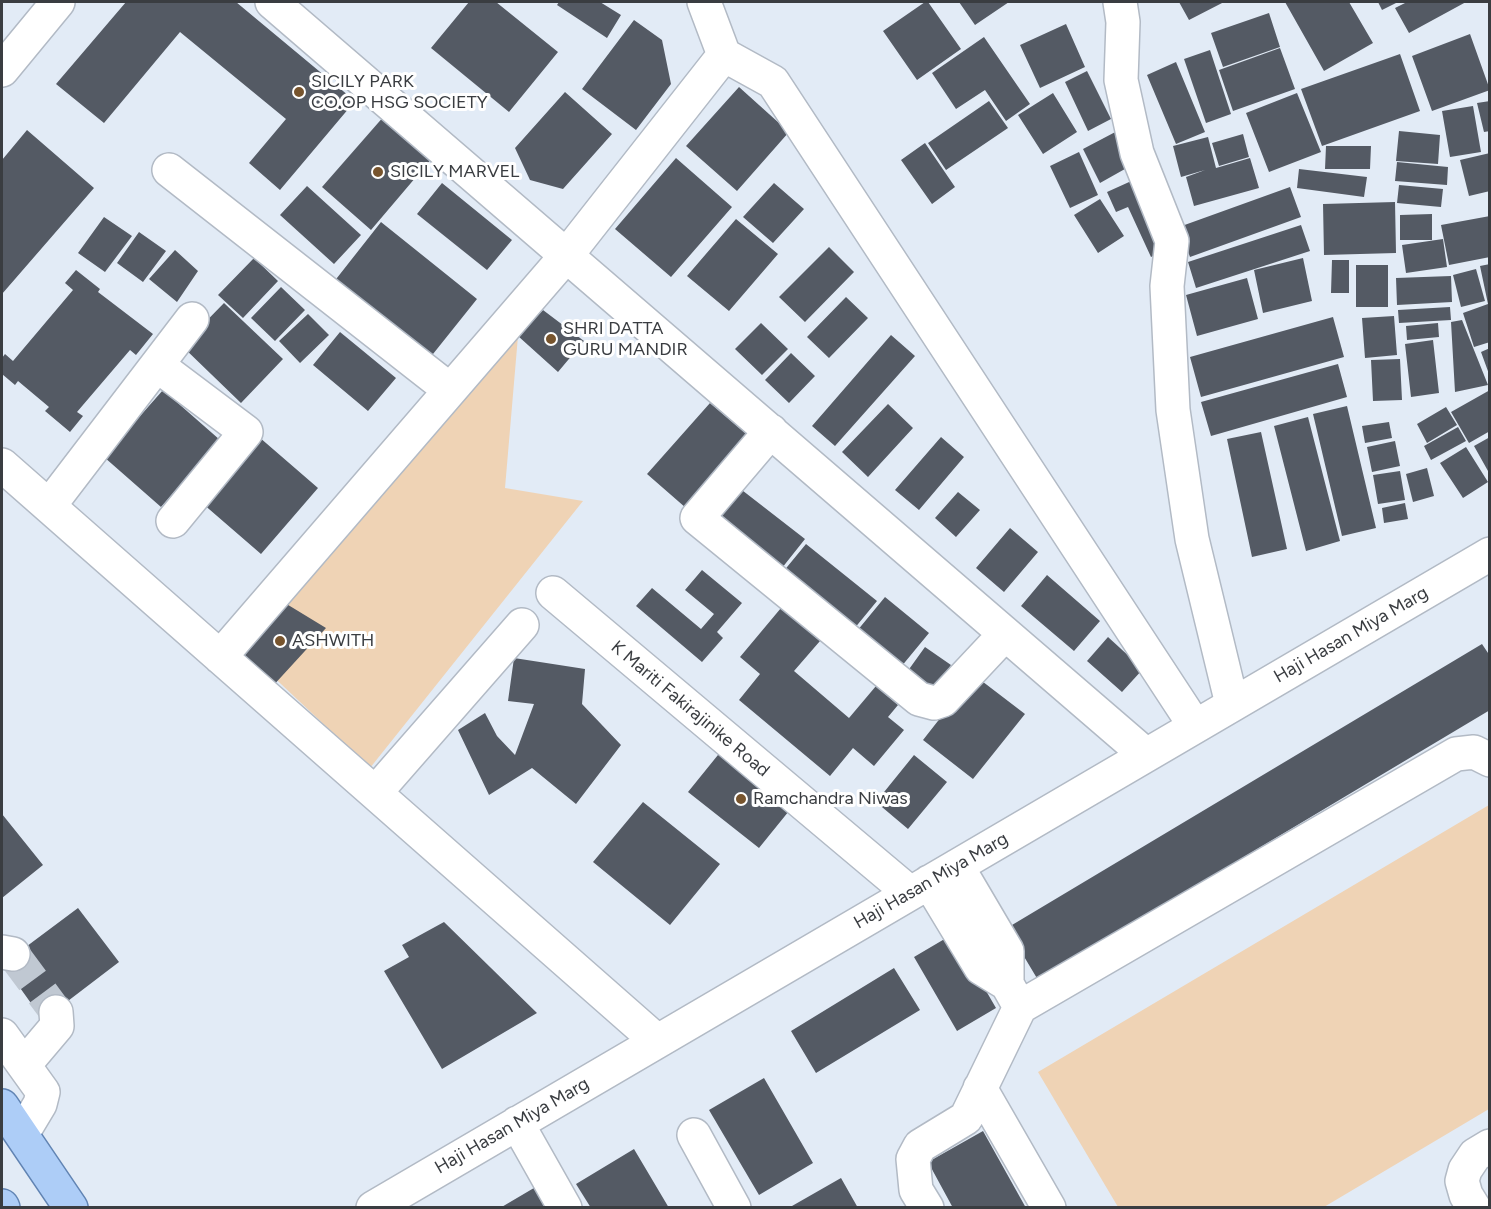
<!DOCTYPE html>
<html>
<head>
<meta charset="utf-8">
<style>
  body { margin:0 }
  #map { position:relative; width:1491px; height:1209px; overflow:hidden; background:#e2ebf6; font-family:Figtree,sans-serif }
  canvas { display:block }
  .frame { position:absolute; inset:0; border:3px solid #3a3d41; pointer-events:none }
</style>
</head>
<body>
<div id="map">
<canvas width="1491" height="1209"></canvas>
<div class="frame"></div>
</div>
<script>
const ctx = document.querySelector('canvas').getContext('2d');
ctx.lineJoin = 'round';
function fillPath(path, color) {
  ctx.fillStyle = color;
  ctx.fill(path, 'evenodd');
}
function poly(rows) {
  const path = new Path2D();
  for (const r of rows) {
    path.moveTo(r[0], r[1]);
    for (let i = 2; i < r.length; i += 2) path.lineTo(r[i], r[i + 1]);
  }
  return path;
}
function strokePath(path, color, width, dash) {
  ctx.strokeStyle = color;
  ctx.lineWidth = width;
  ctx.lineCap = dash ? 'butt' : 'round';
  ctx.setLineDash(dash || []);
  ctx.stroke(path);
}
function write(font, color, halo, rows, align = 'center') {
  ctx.font = font + ' Figtree,sans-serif';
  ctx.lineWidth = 6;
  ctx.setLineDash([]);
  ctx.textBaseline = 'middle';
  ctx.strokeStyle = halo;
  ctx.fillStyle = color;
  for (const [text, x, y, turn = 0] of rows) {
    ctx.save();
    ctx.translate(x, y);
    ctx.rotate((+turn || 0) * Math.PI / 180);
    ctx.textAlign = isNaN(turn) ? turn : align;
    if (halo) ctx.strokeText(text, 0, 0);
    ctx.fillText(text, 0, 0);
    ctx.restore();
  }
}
fillPath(poly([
  [518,336,505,488,583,501,370,768,246,651],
  [1489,805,1489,1109,1324,1207,1118,1207,1038,1072]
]), '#efd3b5');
fillPath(poly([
  [126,2,236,2,355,101,280,190,249,163,286,119,180,32,104,123,56,84],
  [469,2,496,2,558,52,509,112,431,48],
  [559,2,600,2,621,15,607,38,557,5],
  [925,2,928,2,961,49,917,80,883,31],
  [959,2,1009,2,975,25],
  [1179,2,1224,2,1189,20],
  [1285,2,1349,2,1373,43,1324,71],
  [1378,2,1398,2,1382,10],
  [1407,2,1466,2,1409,33,1395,8],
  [1269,13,1280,47,1223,67,1211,33],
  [634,20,662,40,671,84,636,130,582,89],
  [1066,24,1085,67,1040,88,1020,45],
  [1470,34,1490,90,1432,111,1412,56],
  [984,37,1030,104,1006,121,985,90,956,109,932,73],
  [1280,48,1295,89,1233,111,1219,70],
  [1210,50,1231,114,1206,123,1184,59],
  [1400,54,1420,111,1322,146,1301,89],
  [1176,62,1205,132,1176,144,1147,75],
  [1087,71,1111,119,1088,131,1065,82],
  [739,87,789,132,737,191,686,146],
  [565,92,612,134,563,189,530,180,515,148],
  [1053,93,1077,132,1043,154,1018,115],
  [1297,93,1321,152,1269,172,1246,113],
  [989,101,1008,128,946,170,928,143],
  [1490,101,1490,131,1484,132,1477,103],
  [1473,106,1481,152,1450,157,1442,111],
  [385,115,433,157,371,230,322,187],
  [1121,129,1132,165,1100,183,1083,149],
  [27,130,94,188,2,294,2,160],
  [1399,131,1440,135,1438,164,1396,161],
  [1243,134,1249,157,1219,166,1212,143],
  [1208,137,1216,168,1250,158,1259,188,1194,206,1186,177,1205,170,1181,177,1173,146],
  [925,143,955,187,932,204,901,160],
  [1326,146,1371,146,1370,169,1325,169],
  [1079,152,1098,195,1070,208,1050,166],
  [1490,153,1490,191,1469,196,1460,160],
  [676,158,732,207,671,277,615,229],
  [1397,162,1448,167,1447,185,1395,181],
  [1299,169,1367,177,1364,197,1297,188],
  [1138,178,1170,248,1151,257,1128,207,1116,212,1107,192],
  [442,183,512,240,487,270,417,214],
  [774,183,804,209,773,243,743,217],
  [1399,185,1443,189,1441,207,1397,203],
  [307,186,361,235,334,264,280,215],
  [1290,187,1301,217,1190,257,1179,227],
  [1100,199,1124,236,1098,253,1074,215],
  [1395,202,1396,253,1324,255,1323,204],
  [1432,214,1432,240,1400,240,1400,215],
  [1490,216,1490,257,1449,265,1441,225],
  [104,217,132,236,105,272,78,253],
  [736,219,778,254,729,311,687,276],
  [381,222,477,299,429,359,333,283],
  [1301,225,1310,251,1196,288,1188,262],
  [139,232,166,251,143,282,117,263],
  [1443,239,1447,267,1406,273,1402,245],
  [829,247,854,272,805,322,779,297],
  [175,250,198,271,177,302,149,279],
  [254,258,278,281,243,318,218,295],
  [1303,258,1312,301,1263,313,1254,270],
  [1332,260,1349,260,1349,293,1331,293],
  [1490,264,1490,342,1474,347,1463,313,1488,304,1480,266],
  [1356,265,1388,265,1388,307,1356,307],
  [1476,269,1485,301,1461,307,1453,275],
  [76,270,100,289,98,292,153,334,136,355,130,350,77,412,83,416,70,432,45,411,49,407,18,381,15,385,2,374,2,358,5,354,13,361,73,290,65,283],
  [1451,276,1452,302,1397,305,1396,278],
  [1247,278,1258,319,1197,336,1186,295],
  [281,287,305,310,275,341,251,318],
  [846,297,868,318,829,358,807,337],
  [224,303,283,359,241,403,182,346],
  [1450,307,1451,320,1399,323,1398,310],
  [543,310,584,341,558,372,518,336],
  [308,314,329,335,300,363,279,341],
  [1394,316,1397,355,1365,358,1362,318],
  [1333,317,1344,357,1201,397,1190,357],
  [1462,320,1488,385,1455,392,1451,322],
  [761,323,788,349,762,375,735,349],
  [1438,323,1439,337,1407,340,1406,326],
  [340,332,396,378,368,411,313,365],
  [891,335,915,356,835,446,812,426],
  [1433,340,1439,393,1411,397,1405,344],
  [1490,348,1490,374,1489,374,1481,352],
  [791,353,815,376,789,403,765,380],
  [1400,359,1402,400,1373,401,1371,360],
  [1338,364,1347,397,1211,436,1201,402],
  [163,390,220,440,161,507,104,457],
  [1490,390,1490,431,1469,443,1451,412],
  [710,403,749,436,686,508,647,474],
  [888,404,913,428,868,477,842,452],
  [1347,406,1376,528,1342,536,1313,414],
  [1446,407,1457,425,1427,443,1417,424],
  [1308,417,1340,541,1306,551,1274,426],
  [1389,422,1392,438,1365,443,1362,426],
  [1458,427,1466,441,1431,460,1424,446],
  [1261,432,1287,549,1252,557,1227,439],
  [259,437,318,488,261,554,202,503],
  [941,437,964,457,919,510,895,490],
  [1490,437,1490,470,1488,471,1474,446],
  [1395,441,1400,466,1372,472,1367,447],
  [1466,447,1488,482,1463,498,1440,463],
  [1427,468,1434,496,1413,502,1406,474],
  [1400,471,1405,500,1378,504,1373,475],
  [738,487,805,539,778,573,711,521],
  [958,492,980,510,956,537,935,518],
  [1405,503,1408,519,1384,523,1382,508],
  [1010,528,1038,552,1004,592,976,568],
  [806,544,877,601,849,635,778,578],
  [702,570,742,603,717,632,723,638,702,662,636,606,652,588,701,629,714,614,685,590],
  [1047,575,1100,621,1074,651,1021,606],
  [885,597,929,633,896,673,852,637],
  [280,600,326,628,271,688,234,653],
  [781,608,820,641,794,671,849,718,876,686,898,705,888,717,904,730,874,766,853,748,830,776,739,700,760,674,740,657],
  [1108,637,1143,669,1122,692,1087,661],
  [1482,644,1490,656,1490,710,1038,980,1007,928],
  [925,647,951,665,933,691,907,672],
  [514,658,585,669,582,704,621,745,576,804,532,768,489,795,458,730,485,713,497,736,515,755,534,704,508,701],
  [974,675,1025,714,973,779,923,740],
  [722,750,793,806,759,848,688,792],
  [914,755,947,782,908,829,876,802],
  [643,802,720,864,670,925,593,862],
  [2,814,43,865,2,898],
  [78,908,119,962,43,1020,3,964],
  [444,922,537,1013,442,1069,384,971,409,957,402,945],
  [953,934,996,1008,957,1031,914,957],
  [894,968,920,1010,816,1073,791,1031],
  [764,1078,813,1163,759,1195,709,1110],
  [983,1131,1026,1208,953,1208,928,1162],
  [634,1149,669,1208,591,1208,576,1184],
  [841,1178,858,1208,793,1208,792,1206],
  [539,1185,552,1208,500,1208]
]), '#545a64');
strokePath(poly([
  [13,954,56,1012]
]), '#c0c8d2', 33, [33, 16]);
const minor = poly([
  [272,2,1146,755],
  [704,2,724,55,773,82,1195,726],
  [1120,2,1123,22,1121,80,1137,153,1172,241,1167,286,1173,410,1192,539,1232,704],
  [2,70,58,2],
  [169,170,450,390],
  [157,365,246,432,173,521],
  [771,431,697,518,919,699,934,703,943,700,1005,634],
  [2,465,657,1041],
  [49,506,192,319],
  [553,593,910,893],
  [220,657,566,256,724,55],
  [375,793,522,625],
  [929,882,981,968,1007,984,1007,951,957,866],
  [2,952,13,954],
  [1020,1007,1456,754,1474,752,1490,760],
  [2,1035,43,1092,40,1104,22,1134],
  [24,1065,57,1026,56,1012],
  [980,1088,1049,1208],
  [517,1123,565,1208],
  [694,1135,734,1208],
  [373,1208,1490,554],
  [927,1208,916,1190,913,1159,920,1146,966,1118,1020,1007,1007,984],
  [1474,1208,1466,1195,1462,1181,1465,1170,1475,1155,1490,1146]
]);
const major = poly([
  [2,1106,71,1208],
  [2,1206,3,1208]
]);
strokePath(minor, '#b2bac5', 36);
strokePath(major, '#6184b3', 36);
strokePath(minor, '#fff', 33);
strokePath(major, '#adcdf7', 33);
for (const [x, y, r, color] of [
  [299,92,6,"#77542d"],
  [378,172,6,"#77542d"],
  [551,339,6,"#77542d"],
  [280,641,6,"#77542d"],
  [741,799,6,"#77542d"]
]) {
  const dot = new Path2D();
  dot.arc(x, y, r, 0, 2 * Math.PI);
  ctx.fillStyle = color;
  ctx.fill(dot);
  strokePath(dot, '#fff', 2);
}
write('18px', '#3a3d41', '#fff', [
  ["SICILY PARK",311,82],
  ["CO.OP HSG SOCIETY",311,103],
  ["SICILY MARVEL",390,172],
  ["SHRI DATTA",563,329],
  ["GURU MANDIR",563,350],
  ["ASHWITH",292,641],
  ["Ramchandra Niwas",753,799]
], 'left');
write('18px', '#3a3d41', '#fff', [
  ["Haji Hasan Miya Marg",1351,635,-30],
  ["K Mariti Fakirajinike Road",690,709,40],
  ["Haji Hasan Miya Marg",931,881,-30],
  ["Haji Hasan Miya Marg",512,1126,-30]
]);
</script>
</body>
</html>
